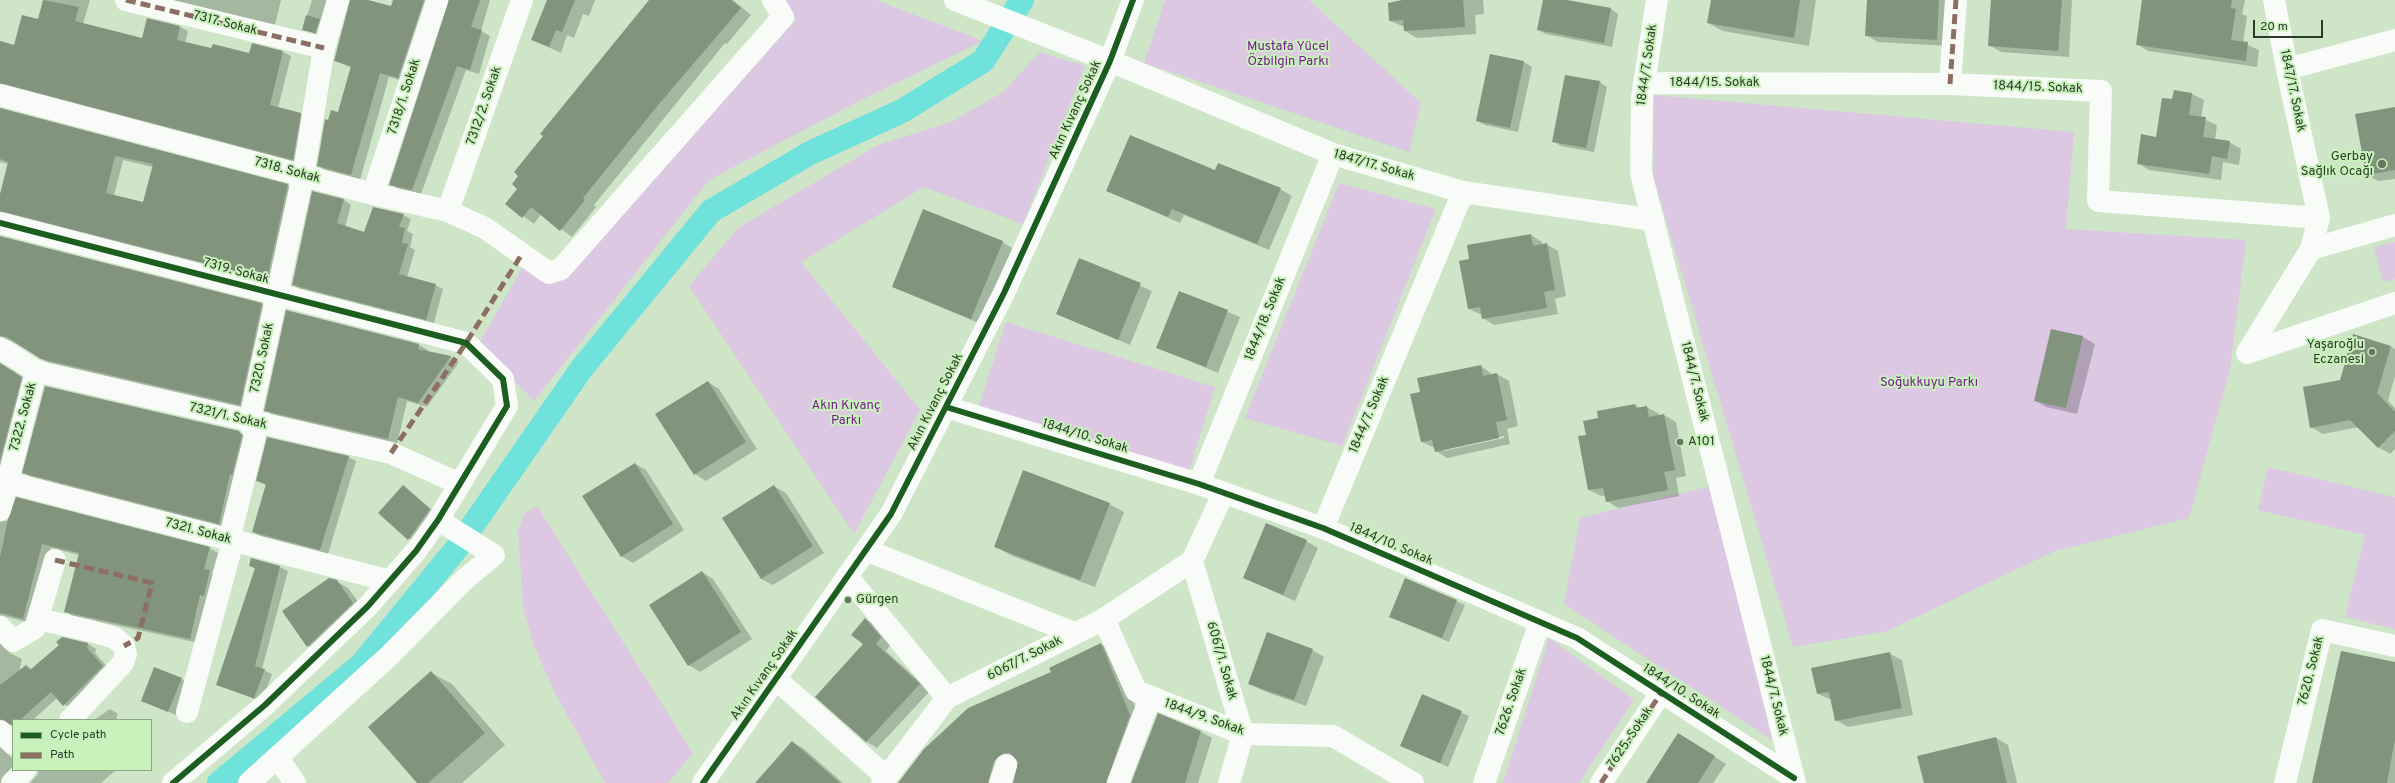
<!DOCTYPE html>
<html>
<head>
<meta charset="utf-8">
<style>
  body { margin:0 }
  #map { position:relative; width:2395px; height:783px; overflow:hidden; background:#cee5c8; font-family:Overpass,sans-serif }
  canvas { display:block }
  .legend { position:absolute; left:12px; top:719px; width:140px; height:52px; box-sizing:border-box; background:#c8f1bc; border:1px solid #8aa981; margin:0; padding:5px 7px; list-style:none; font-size:12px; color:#2c3c28 }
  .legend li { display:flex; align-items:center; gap:8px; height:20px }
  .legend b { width:20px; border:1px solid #8aa981 }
  .scale { position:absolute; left:2253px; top:20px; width:70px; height:18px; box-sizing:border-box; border:2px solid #2c3c28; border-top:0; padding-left:5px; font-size:12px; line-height:14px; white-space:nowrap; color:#2c3c28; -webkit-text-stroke:3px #c8f1bc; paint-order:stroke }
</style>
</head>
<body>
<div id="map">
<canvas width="2395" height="783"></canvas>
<ul class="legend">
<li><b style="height:5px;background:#1b5e20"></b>Cycle path</li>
<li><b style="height:5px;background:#8d6e63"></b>Path</li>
</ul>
<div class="scale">20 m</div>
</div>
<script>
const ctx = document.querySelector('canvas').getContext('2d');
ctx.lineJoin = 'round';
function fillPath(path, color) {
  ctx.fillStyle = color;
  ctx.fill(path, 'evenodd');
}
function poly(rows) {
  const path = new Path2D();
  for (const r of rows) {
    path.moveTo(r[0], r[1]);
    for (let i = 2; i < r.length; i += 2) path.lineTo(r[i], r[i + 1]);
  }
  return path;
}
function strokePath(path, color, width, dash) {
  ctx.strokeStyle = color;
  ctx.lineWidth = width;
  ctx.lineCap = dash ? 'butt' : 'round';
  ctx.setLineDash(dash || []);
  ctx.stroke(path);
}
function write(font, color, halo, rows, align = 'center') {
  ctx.font = font + ' Overpass,sans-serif';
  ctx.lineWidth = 4;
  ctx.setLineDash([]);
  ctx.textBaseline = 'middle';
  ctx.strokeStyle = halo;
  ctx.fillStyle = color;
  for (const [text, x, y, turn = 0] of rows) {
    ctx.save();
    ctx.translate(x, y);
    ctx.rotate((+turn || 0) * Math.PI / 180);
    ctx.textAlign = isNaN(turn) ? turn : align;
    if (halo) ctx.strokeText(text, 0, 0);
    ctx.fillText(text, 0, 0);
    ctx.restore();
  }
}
fillPath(poly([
  [785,0,876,0,983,41,863,99,709,180,534,401,479,344,523,266,567,274,796,20],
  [1165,0,1309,0,1421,103,1409,152,1144,63],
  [1040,52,1085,66,1023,224,924,187,801,262,920,410,854,534,689,286,738,228,878,145,951,122,1003,92],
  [1654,95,2074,132,2066,229,2246,240,2230,369,2189,518,2055,551,1887,631,1793,647,1653,176],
  [1339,183,1436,209,1342,446,1245,418],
  [2395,242,2395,279,2383,282,2374,247],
  [1006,322,1215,387,1189,471,979,406],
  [2268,467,2395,497,2395,629,2345,617,2365,535,2258,510],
  [1711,486,1772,740,1564,604,1580,518],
  [537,506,693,753,668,783,605,783,554,691,534,646,523,608,518,530,525,513],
  [1549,638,1634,700,1579,783,1503,783]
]), '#ddc8e3');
fillPath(poly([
  [44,0,90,0,83,24,143,39,148,19,180,27,188,31,185,43,212,49,250,54,253,45,283,52,291,56,278,108,300,114,308,118,301,164,0,92,0,41,15,46,39,20],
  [172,0,281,0,275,25],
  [312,0,334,0,323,37,303,29],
  [351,0,364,0,392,7,394,0,435,0,407,82,389,77,360,180,327,171,318,166,329,121,338,113,351,68,336,61],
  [449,0,490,0,481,31,490,36,479,74,466,70,421,194,399,189,390,184],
  [548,0,595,0,589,16,583,14,574,38,567,35,561,53,533,40],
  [650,0,733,0,751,15,727,44,725,43,594,205,596,207,572,237,541,214,534,224,507,204,519,189,544,136],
  [1403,0,1483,0,1484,14,1475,15,1476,34,1417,38,1405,31,1405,27,1390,21],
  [1544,0,1562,0,1611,9,1618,14,1612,47,1546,34,1538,30],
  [1712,0,1816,0,1809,46,1723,31,1708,23],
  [1868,0,1950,0,1948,46,1878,42,1866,35],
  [1991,0,2072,0,2069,57,2001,52,1989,45],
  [2142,0,2245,0,2242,14,2247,16,2243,43,2259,50,2257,67,2148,51,2137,44],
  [1490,55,1524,62,1532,67,1518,132,1485,125,1477,121],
  [1600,82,1607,87,1594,152,1561,146,1553,141],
  [2174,91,2192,94,2204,100,2201,118,2217,125,2215,140,2229,142,2241,149,2239,165,2223,162,2221,180,2149,170,2138,163,2157,138,2173,100],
  [0,108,288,185,296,190,275,283,0,213,0,198,8,164,0,162],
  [123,160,153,167,144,203,114,196],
  [2395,108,2395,179,2378,181,2367,175],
  [1216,172,1280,189,1292,196,1269,250,1184,215,1180,223,1108,191],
  [313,192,344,200,351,205,345,227,365,233,403,215,411,219,407,231,413,234,410,247,415,250,407,277,435,285,443,289,434,323,301,289,293,285],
  [1531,235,1542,242,1543,245,1546,244,1558,251,1566,296,1555,299,1558,314,1494,325,1483,318,1482,315,1469,309,1470,260],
  [0,237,262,304,270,309,248,409,50,364,10,340,0,344],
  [1002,242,1014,249,983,325,893,287],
  [1079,259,1152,291,1130,345,1057,313],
  [1180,292,1240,317,1218,373,1158,348],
  [287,311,419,345,428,350,427,352,451,357,459,362,427,407,407,401,397,444,274,415,265,410],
  [2052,330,2083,337,2095,344,2077,414,2046,407,2035,400],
  [2390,346,2395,349,2395,376,2388,401,2395,408,2395,449,2390,454,2378,447,2359,427,2323,434,2311,427,2340,381],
  [0,363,30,382,0,496],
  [1481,366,1493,375,1497,374,1509,381,1518,426,1507,429,1510,444,1447,458,1436,451,1435,448,1422,442,1421,393],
  [1504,436,1504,438,1444,451,1444,448],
  [708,382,719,389,757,449,706,481,695,474],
  [1635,405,1640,408,1646,407,1658,413,1659,416,1664,415,1676,422,1686,476,1676,478,1679,496,1618,508,1607,501,1606,495,1601,496,1589,490,1587,435,1599,419],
  [239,432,247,436,227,528,31,477,24,473],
  [348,457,356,461,328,554,261,536,253,532,267,486,258,481],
  [635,464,646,470,684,530,633,563,621,556],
  [404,486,437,514,416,544,380,513],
  [774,486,786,493,824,553,773,585,761,579],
  [1109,504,1124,512,1095,587,1010,555,995,546],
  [9,520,209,548,218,553,212,573,217,576,199,643,73,616,65,611,79,555,51,548,31,623,0,615,0,522],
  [1306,541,1318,548,1295,601,1244,578],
  [252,559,280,567,288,571,262,669,272,674,262,702,217,685,256,569,250,566],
  [702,572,713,579,752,639,700,672,689,665],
  [1406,579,1465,605,1449,642,1390,617],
  [336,581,348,588,364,610,320,653,308,646,284,611],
  [865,619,876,625,891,644,886,651,930,691,877,748,867,742,816,697,865,644],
  [63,638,88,644,96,649,95,653,111,671,72,710,57,698,33,720,13,720,13,725,11,723,0,727,0,642,10,653,22,659,19,672,26,666,32,669,60,645],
  [1101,644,1112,651,1141,721,1118,783,1013,783,1019,769,1016,758,1008,762,1001,783,899,783,1052,672],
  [1312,650,1324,657,1306,706,1261,690,1249,683],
  [1890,654,1902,660,1913,715,1848,727,1836,720,1832,700,1818,694],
  [2395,663,2395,783,2314,783],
  [431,673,452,684,505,745,462,783,419,783],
  [181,679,189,683,176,715,142,700],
  [1423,696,1469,716,1448,767,1402,746],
  [110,709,118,714,116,720,94,720],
  [1201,732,1212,738,1198,783,1132,783],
  [1996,738,2008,745,2017,783,1925,783],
  [1690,741,1726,764,1713,783,1654,783],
  [792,742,804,749,843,783,757,783],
  [0,746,13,759,10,783,0,783],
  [38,770,116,770,101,783,30,783,38,774]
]), '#0003');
strokePath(poly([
  [219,783,361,665,457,548,582,368,711,211,810,153,902,111,983,61,1022,0]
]), '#70e2dc', 24);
fillPath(poly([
  [43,0,79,7,75,21,142,38,147,18,180,26,177,40,211,48,213,44,249,53,252,43,283,51,270,105,301,113,293,160,0,83,0,41,14,45,22,15,38,19],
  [350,0,368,0,391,6,393,0,424,0,398,78,380,73,351,175,317,166,325,119,328,120,331,110,338,112,351,66,334,61],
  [449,0,480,0,471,27,482,30,470,70,457,66,412,190,389,185],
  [547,0,575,0,562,32,556,30,549,47,531,40],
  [649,0,731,0,741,8,659,104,583,198,585,200,560,231,531,207,522,218,505,204,517,189,512,184,518,176,514,172,543,136,540,134],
  [1402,0,1463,0,1465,27,1404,31,1403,20,1389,21,1388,3],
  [1543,0,1567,0,1611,8,1604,43,1537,30],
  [1711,0,1800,0,1794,38,1707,23],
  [1867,0,1939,0,1937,40,1865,36],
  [1991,0,2062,0,2058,51,1988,46],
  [2142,0,2232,0,2231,8,2236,9,2231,40,2248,42,2246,61,2136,45],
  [306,15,320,19,315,33,302,30],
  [1490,54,1524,61,1510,128,1476,121],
  [1565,75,1600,81,1586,148,1552,142],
  [2174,90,2192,93,2189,115,2206,117,2203,137,2230,141,2227,159,2212,156,2209,174,2137,164,2141,134,2156,137,2162,98,2172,99],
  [2395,107,2395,170,2366,175,2355,114],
  [0,108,288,184,267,279,0,211,0,194,8,162,0,159],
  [115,156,153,164,143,202,106,193],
  [1130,135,1215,170,1218,163,1281,188,1257,244,1172,209,1168,217,1106,191],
  [312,191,344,199,337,223,364,232,373,207,404,214,399,227,405,228,402,243,408,244,399,274,436,284,426,320,292,285],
  [923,209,1003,241,971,319,892,287],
  [1531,234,1533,246,1547,243,1555,290,1544,292,1547,308,1482,319,1480,307,1468,309,1459,261,1469,259,1467,245],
  [0,236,262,303,240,405,41,359,7,337,0,336],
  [1079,258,1141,283,1118,340,1056,314],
  [1179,291,1228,310,1206,367,1156,348],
  [286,310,419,344,418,349,451,356,418,403,398,397,388,439,264,411],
  [2051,329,2083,336,2066,408,2034,401],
  [2353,334,2391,346,2377,393,2395,412,2395,431,2378,448,2350,420,2310,428,2303,387,2340,380],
  [0,363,22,377,0,460],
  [1481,365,1483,376,1497,373,1507,420,1496,422,1499,438,1435,452,1432,440,1421,442,1410,394,1420,392,1417,378],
  [708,381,746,442,694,475,655,414],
  [45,386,239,431,242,436,232,475,230,474,219,524,22,473],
  [1635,404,1636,408,1647,406,1649,417,1664,414,1675,470,1664,472,1668,490,1606,502,1603,488,1588,490,1578,436,1586,435,1583,421,1598,418,1597,411],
  [267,437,349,456,320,550,252,532,266,484,256,481],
  [635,463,673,524,621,557,582,496],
  [1023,470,1110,503,1080,580,994,547],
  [403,485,430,509,408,540,378,513],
  [774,485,813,546,761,579,722,518],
  [16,497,210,547,204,569,210,570,204,596,200,595,190,639,64,612,79,553,42,544,23,619,0,613,0,557,8,519],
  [1266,523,1307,540,1283,595,1243,578],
  [251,558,280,566,255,666,265,669,254,698,216,685,255,568,249,566],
  [702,571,741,632,688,666,649,605],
  [329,578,337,580,353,603,307,647,282,611],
  [1405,578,1457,600,1442,638,1389,617],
  [865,618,881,637,876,644,920,684,866,742,815,697,863,644,851,635],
  [1267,632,1313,649,1294,700,1248,684],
  [62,637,88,643,87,648,103,666,63,706,51,692,20,720,13,720,13,726,0,719,0,685,26,665,30,670,59,645,56,642],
  [1101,643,1130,715,1106,783,1013,783,1018,762,1010,753,1004,753,994,761,988,783,898,783,924,749,968,708,1051,672,1049,668],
  [2341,651,2395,662,2395,739,2387,783,2312,783],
  [1890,652,1902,708,1835,721,1829,692,1817,694,1811,668],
  [154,667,182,678,168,712,141,701],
  [431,671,485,733,428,783,417,783,368,727],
  [1422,694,1462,711,1440,763,1400,746],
  [1158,713,1201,731,1185,783,1131,783],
  [1678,733,1715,756,1698,783,1646,783],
  [1996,737,2007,783,1924,783,1917,756],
  [792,741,840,783,755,783]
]), '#83947e');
strokePath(poly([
  [126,0,324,48],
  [955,0,1110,61,1333,154,1463,192,1653,220],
  [1657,0,1642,97,1641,173,1795,783],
  [2287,69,2395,40],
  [1644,83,1950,84,2101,91,2098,201,2319,218],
  [1950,84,1956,0],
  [0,95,373,194,448,211,485,228,549,273,561,269,783,17,773,0],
  [373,194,437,0],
  [448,211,522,0],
  [0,223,466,343,503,379,507,406,438,520,416,551,368,606,265,705,173,783],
  [2311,249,2395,225],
  [0,348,36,371,391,453,458,483],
  [2247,353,2311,249,2319,218,2287,69,2274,0],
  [2247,353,2395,303],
  [946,407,1199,484,1323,528,1577,638,1794,778],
  [7,482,390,581],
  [1199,484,1333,154],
  [0,510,36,371],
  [1323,528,1463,192],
  [866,550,1074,633],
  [1192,561,1243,734,1229,783],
  [1192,561,1223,494],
  [847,576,947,698],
  [38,619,91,631,115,638,124,646,126,654,123,663,70,720],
  [1104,619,1136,691,1243,734,1333,736,1413,783],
  [0,627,13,641,35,628,55,560],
  [776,679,886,777],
  [187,712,233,541,232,528,255,435,249,422,303,175,324,48,338,0],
  [0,731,13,744],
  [278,758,295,783],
  [12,783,25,770],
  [249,783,389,656,464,580,494,555,438,520],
  [703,783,891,514,1004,293,1110,61,1133,0],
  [882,783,947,698,1104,619,1192,561],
  [1000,783,1006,765],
  [1118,783,1150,698],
  [1484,783,1540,622],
  [1601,783,1661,693],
  [2285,783,2322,630,2395,646]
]), '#f8fbf7', 22);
strokePath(poly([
  [126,0,324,48],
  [1950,84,1956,0],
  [391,453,466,343,522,254],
  [55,560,152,583,138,638,124,646],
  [1601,783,1661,693]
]), '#8d6e63', 5, [10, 5]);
strokePath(poly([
  [0,223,466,343,503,379,507,406,438,520,416,551,368,606,265,705,173,783],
  [946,407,1199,484,1323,528,1577,638,1794,778],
  [703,783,891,514,1004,293,1110,61,1133,0]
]), '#1b5e20', 6);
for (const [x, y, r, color] of [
  [2382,164,5,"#657760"],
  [2372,352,4,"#657760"],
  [1680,442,4,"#657760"],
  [848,600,4,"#657760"]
]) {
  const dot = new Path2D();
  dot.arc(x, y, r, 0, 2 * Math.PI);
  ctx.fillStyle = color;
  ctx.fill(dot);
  strokePath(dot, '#c8f1bc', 1.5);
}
write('13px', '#2c3c28', '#c8f1bc', [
  ["7317. Sokak",225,24,14],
  ["1844/7. Sokak",1648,65,-82],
  ["1844/15. Sokak",1715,83],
  ["1844/15. Sokak",2038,88,2],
  ["1847/17. Sokak",2292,91,78],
  ["7318/1. Sokak",405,97,-72],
  ["7312/2. Sokak",485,106,-71],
  ["Akın Kıvanç Sokak",1076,110,-65],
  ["1847/17. Sokak",1374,166,16],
  ["7318. Sokak",287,171,15],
  ["7319. Sokak",236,272,15],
  ["1844/18. Sokak",1266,319,-68],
  ["7320. Sokak",263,358,-78],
  ["1844/7. Sokak",1694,382,76],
  ["Akın Kıvanç Sokak",936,402,-63],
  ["1844/7. Sokak",1370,415,-67],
  ["7322. Sokak",24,417,-75],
  ["7321/1. Sokak",228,417,13],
  ["1844/10. Sokak",1085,437,17],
  ["7321. Sokak",198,532,15],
  ["1844/10. Sokak",1391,545,23],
  ["6067/7. Sokak",1025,659,-27],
  ["6067/1. Sokak",1221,661,74],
  ["7620. Sokak",2312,671,-76],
  ["Akın Kıvanç Sokak",765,675,-55],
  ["1844/10. Sokak",1681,692,33],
  ["1844/7. Sokak",1773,696,76],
  ["7626. Sokak",1512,702,-71],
  ["1844/9. Sokak",1204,718,20],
  ["7625. Sokak",1631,738,-56]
]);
write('13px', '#781a8e', '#c8f1bc', [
  ["Mustafa Yücel",1288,47],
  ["Özbilgin Parkı",1288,62],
  ["Soğukkuyu Parkı",1929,383],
  ["Akın Kıvanç",846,406],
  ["Parkı",846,421]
]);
write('13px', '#2c3c28', '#c8f1bc', [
  ["Gerbay",2373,157],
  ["Sağlık Ocağı",2373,172],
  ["Yaşaroğlu",2364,345],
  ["Eczanesi",2364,360],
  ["A101",1688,442,"left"],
  ["Gürgen",856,600,"left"]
], 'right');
</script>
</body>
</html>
